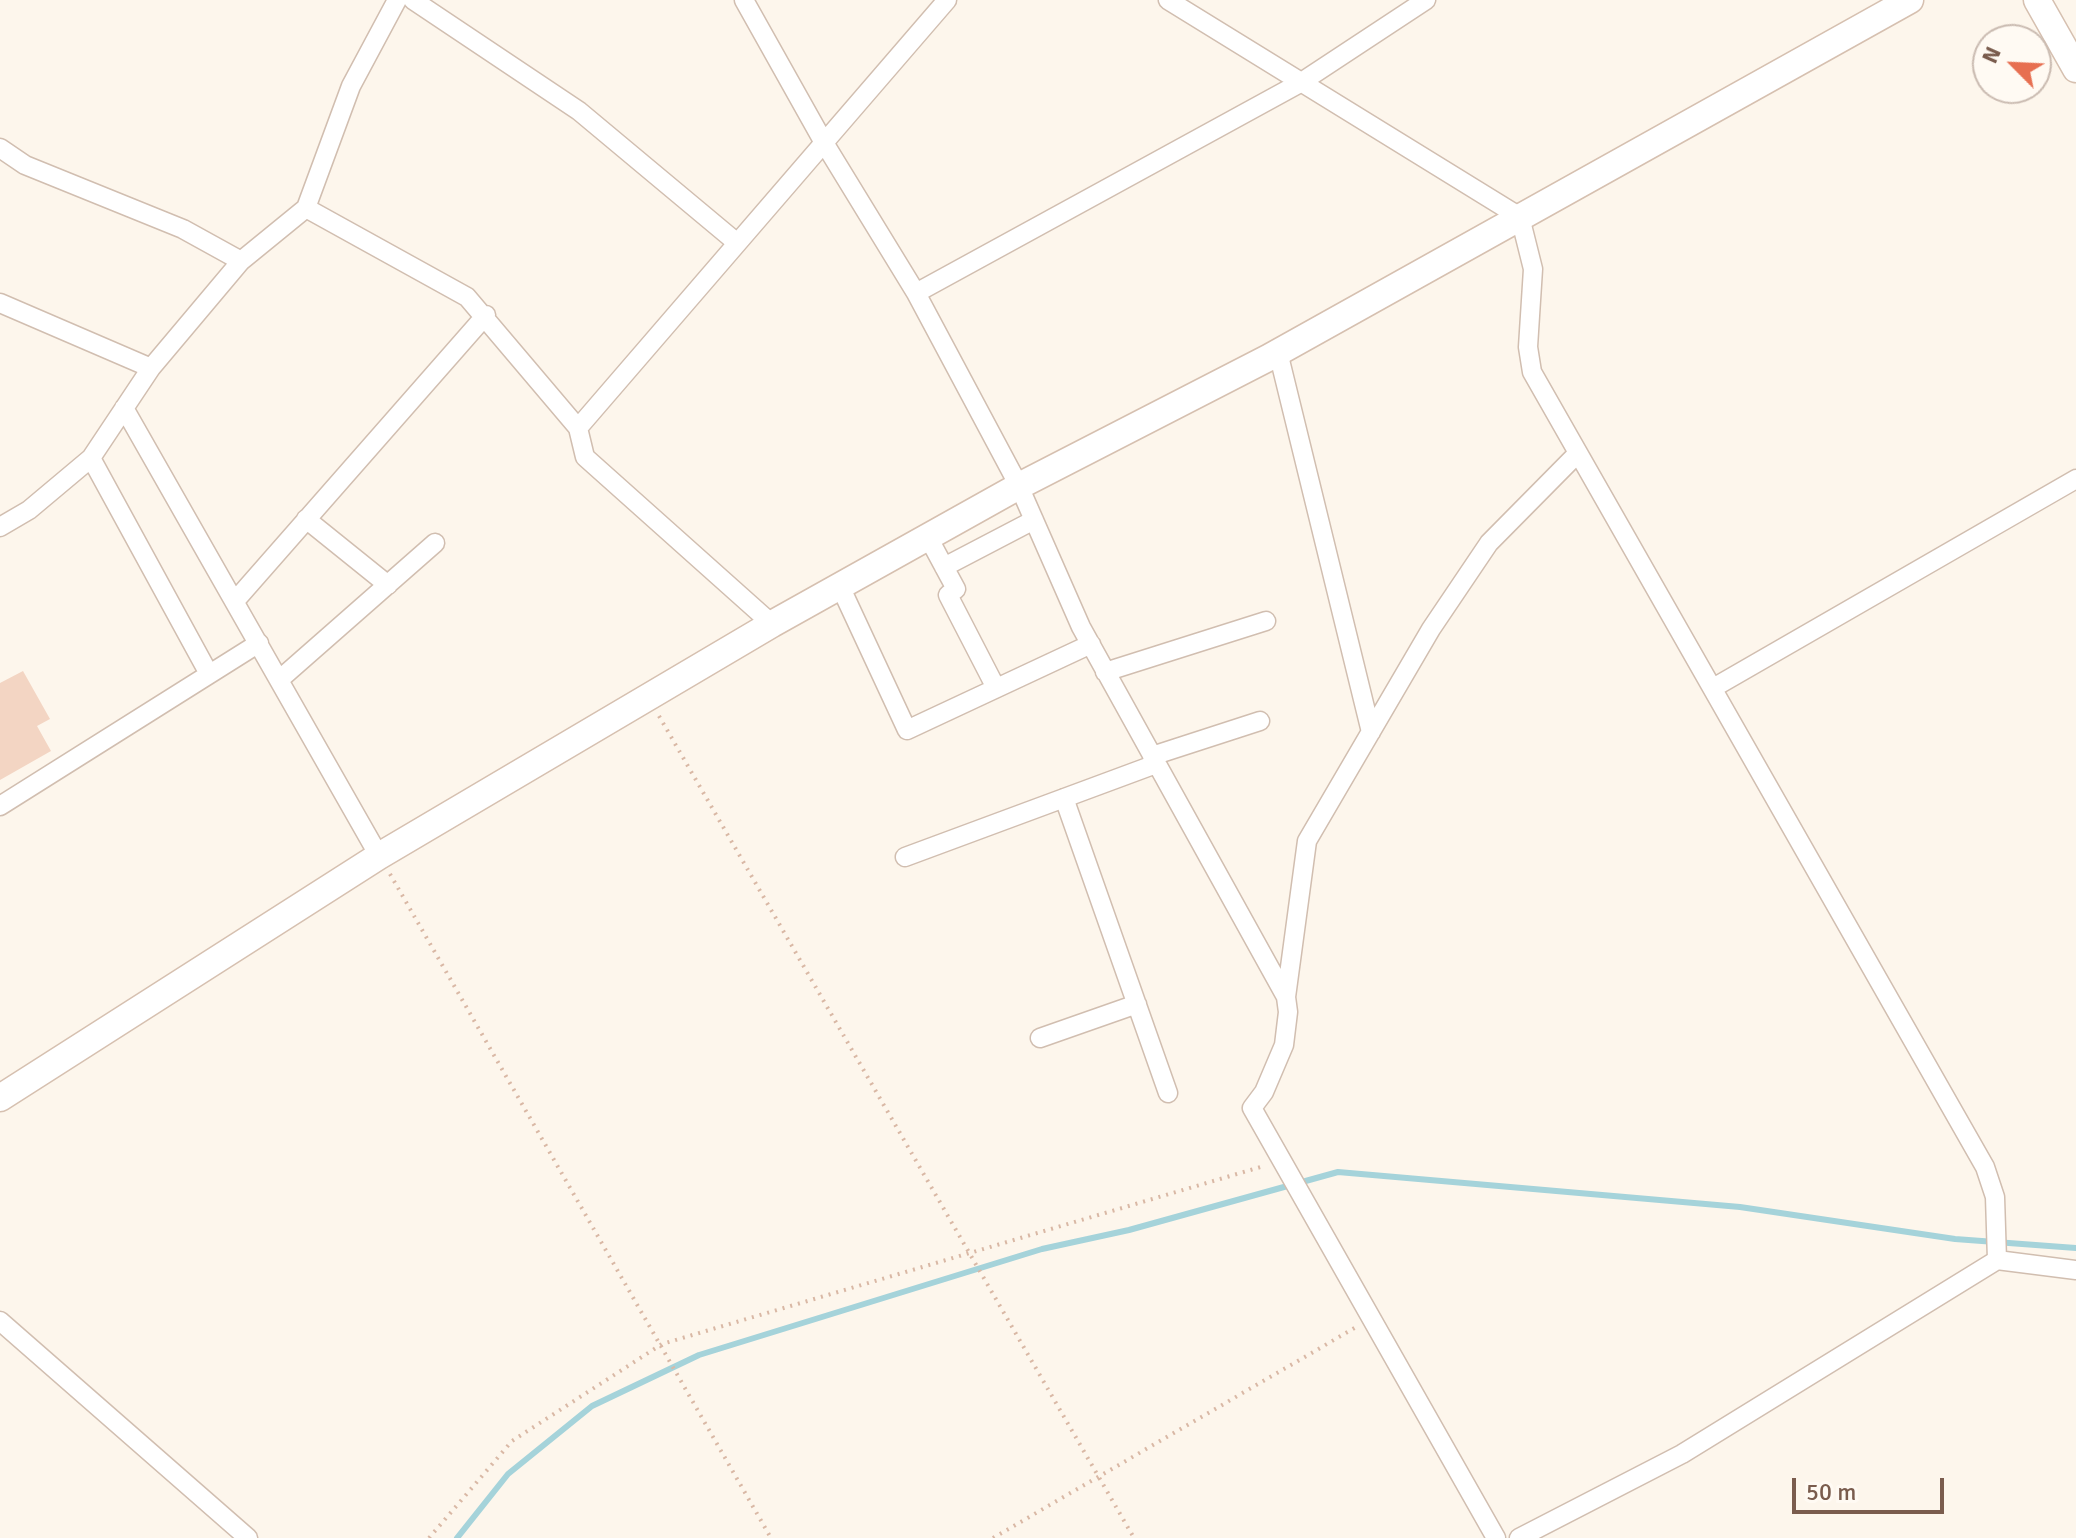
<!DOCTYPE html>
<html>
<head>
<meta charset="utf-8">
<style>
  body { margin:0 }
  #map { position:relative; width:2076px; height:1538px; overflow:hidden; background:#fdf6ec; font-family:Signika,sans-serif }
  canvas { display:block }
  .north { position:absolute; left:1972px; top:24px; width:80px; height:80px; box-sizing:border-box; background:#fffaf3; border:2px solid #cabbb1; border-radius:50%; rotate:294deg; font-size:22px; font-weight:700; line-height:32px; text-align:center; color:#7a5c4d }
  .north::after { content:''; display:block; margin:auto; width:28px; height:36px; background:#e76f51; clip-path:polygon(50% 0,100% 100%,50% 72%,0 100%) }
  .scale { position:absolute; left:1792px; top:1478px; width:152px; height:36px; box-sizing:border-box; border:4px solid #7a5c4d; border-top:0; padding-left:10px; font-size:24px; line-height:28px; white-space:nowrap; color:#7a5c4d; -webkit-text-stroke:6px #fffaf3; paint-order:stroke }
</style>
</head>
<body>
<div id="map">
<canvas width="2076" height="1538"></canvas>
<div class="north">N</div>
<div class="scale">50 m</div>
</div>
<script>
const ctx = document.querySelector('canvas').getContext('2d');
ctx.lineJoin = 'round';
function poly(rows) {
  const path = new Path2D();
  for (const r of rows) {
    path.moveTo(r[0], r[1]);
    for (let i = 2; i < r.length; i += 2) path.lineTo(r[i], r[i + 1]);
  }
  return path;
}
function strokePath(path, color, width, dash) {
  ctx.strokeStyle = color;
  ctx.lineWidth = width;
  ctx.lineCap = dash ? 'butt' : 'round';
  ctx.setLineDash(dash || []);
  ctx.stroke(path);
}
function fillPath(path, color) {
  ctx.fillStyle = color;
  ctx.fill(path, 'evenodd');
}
strokePath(poly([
  [457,1538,508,1474,592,1406,699,1355,1042,1249,1129,1230,1338,1172,1740,1207,1955,1239,2076,1248]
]), '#a5d3da', 6);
fillPath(poly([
  [23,671,50,719,37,726,51,751,0,780,0,683]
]), '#f3d5c3');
const street = poly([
  [413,0,579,111,736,242],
  [744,0,823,141,916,293,1019,486,1081,627,1286,997],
  [1168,0,1520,217,1533,269,1528,347,1532,372,1985,1167,1995,1197,1997,1260],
  [0,148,25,165,183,229,241,261],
  [306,208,467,297,578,428,585,457,772,624],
  [916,293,1300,83,1426,0],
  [0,303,151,368],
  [1278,352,1371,732],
  [124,408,379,856],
  [578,428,947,0],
  [91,458,209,674],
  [306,519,388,585],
  [0,527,29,510,91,458,151,368,241,261,306,208,351,86,397,0],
  [928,537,956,589,948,595,996,688],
  [944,567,1034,520],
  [840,586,907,730,1091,644],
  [235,601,486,315],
  [1105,672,1266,621],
  [279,680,435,543],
  [1713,688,2076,479],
  [1152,756,1260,721],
  [1064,798,1168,1093],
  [0,806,259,643],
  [905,857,1156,764],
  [1040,1038,1137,1004],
  [0,1321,248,1538],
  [1496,1538,1252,1108,1264,1092,1284,1045,1288,1012,1286,997,1307,841,1431,629,1489,543,1577,454],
  [1519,1538,1682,1454,1997,1260,2076,1270]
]);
const secondary = poly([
  [2037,0,2076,69],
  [0,1098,379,856,772,624,1019,486,1268,358,1910,0]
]);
strokePath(street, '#d1beb0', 21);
strokePath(secondary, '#d6c0b0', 29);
strokePath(poly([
  [659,716,1134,1538],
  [390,874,771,1538],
  [429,1538,512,1441,662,1344,1264,1166],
  [993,1538,1358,1326]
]), '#d9b8a5', 4, [2, 6]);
strokePath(street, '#fff', 18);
strokePath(secondary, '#fff', 26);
</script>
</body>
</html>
